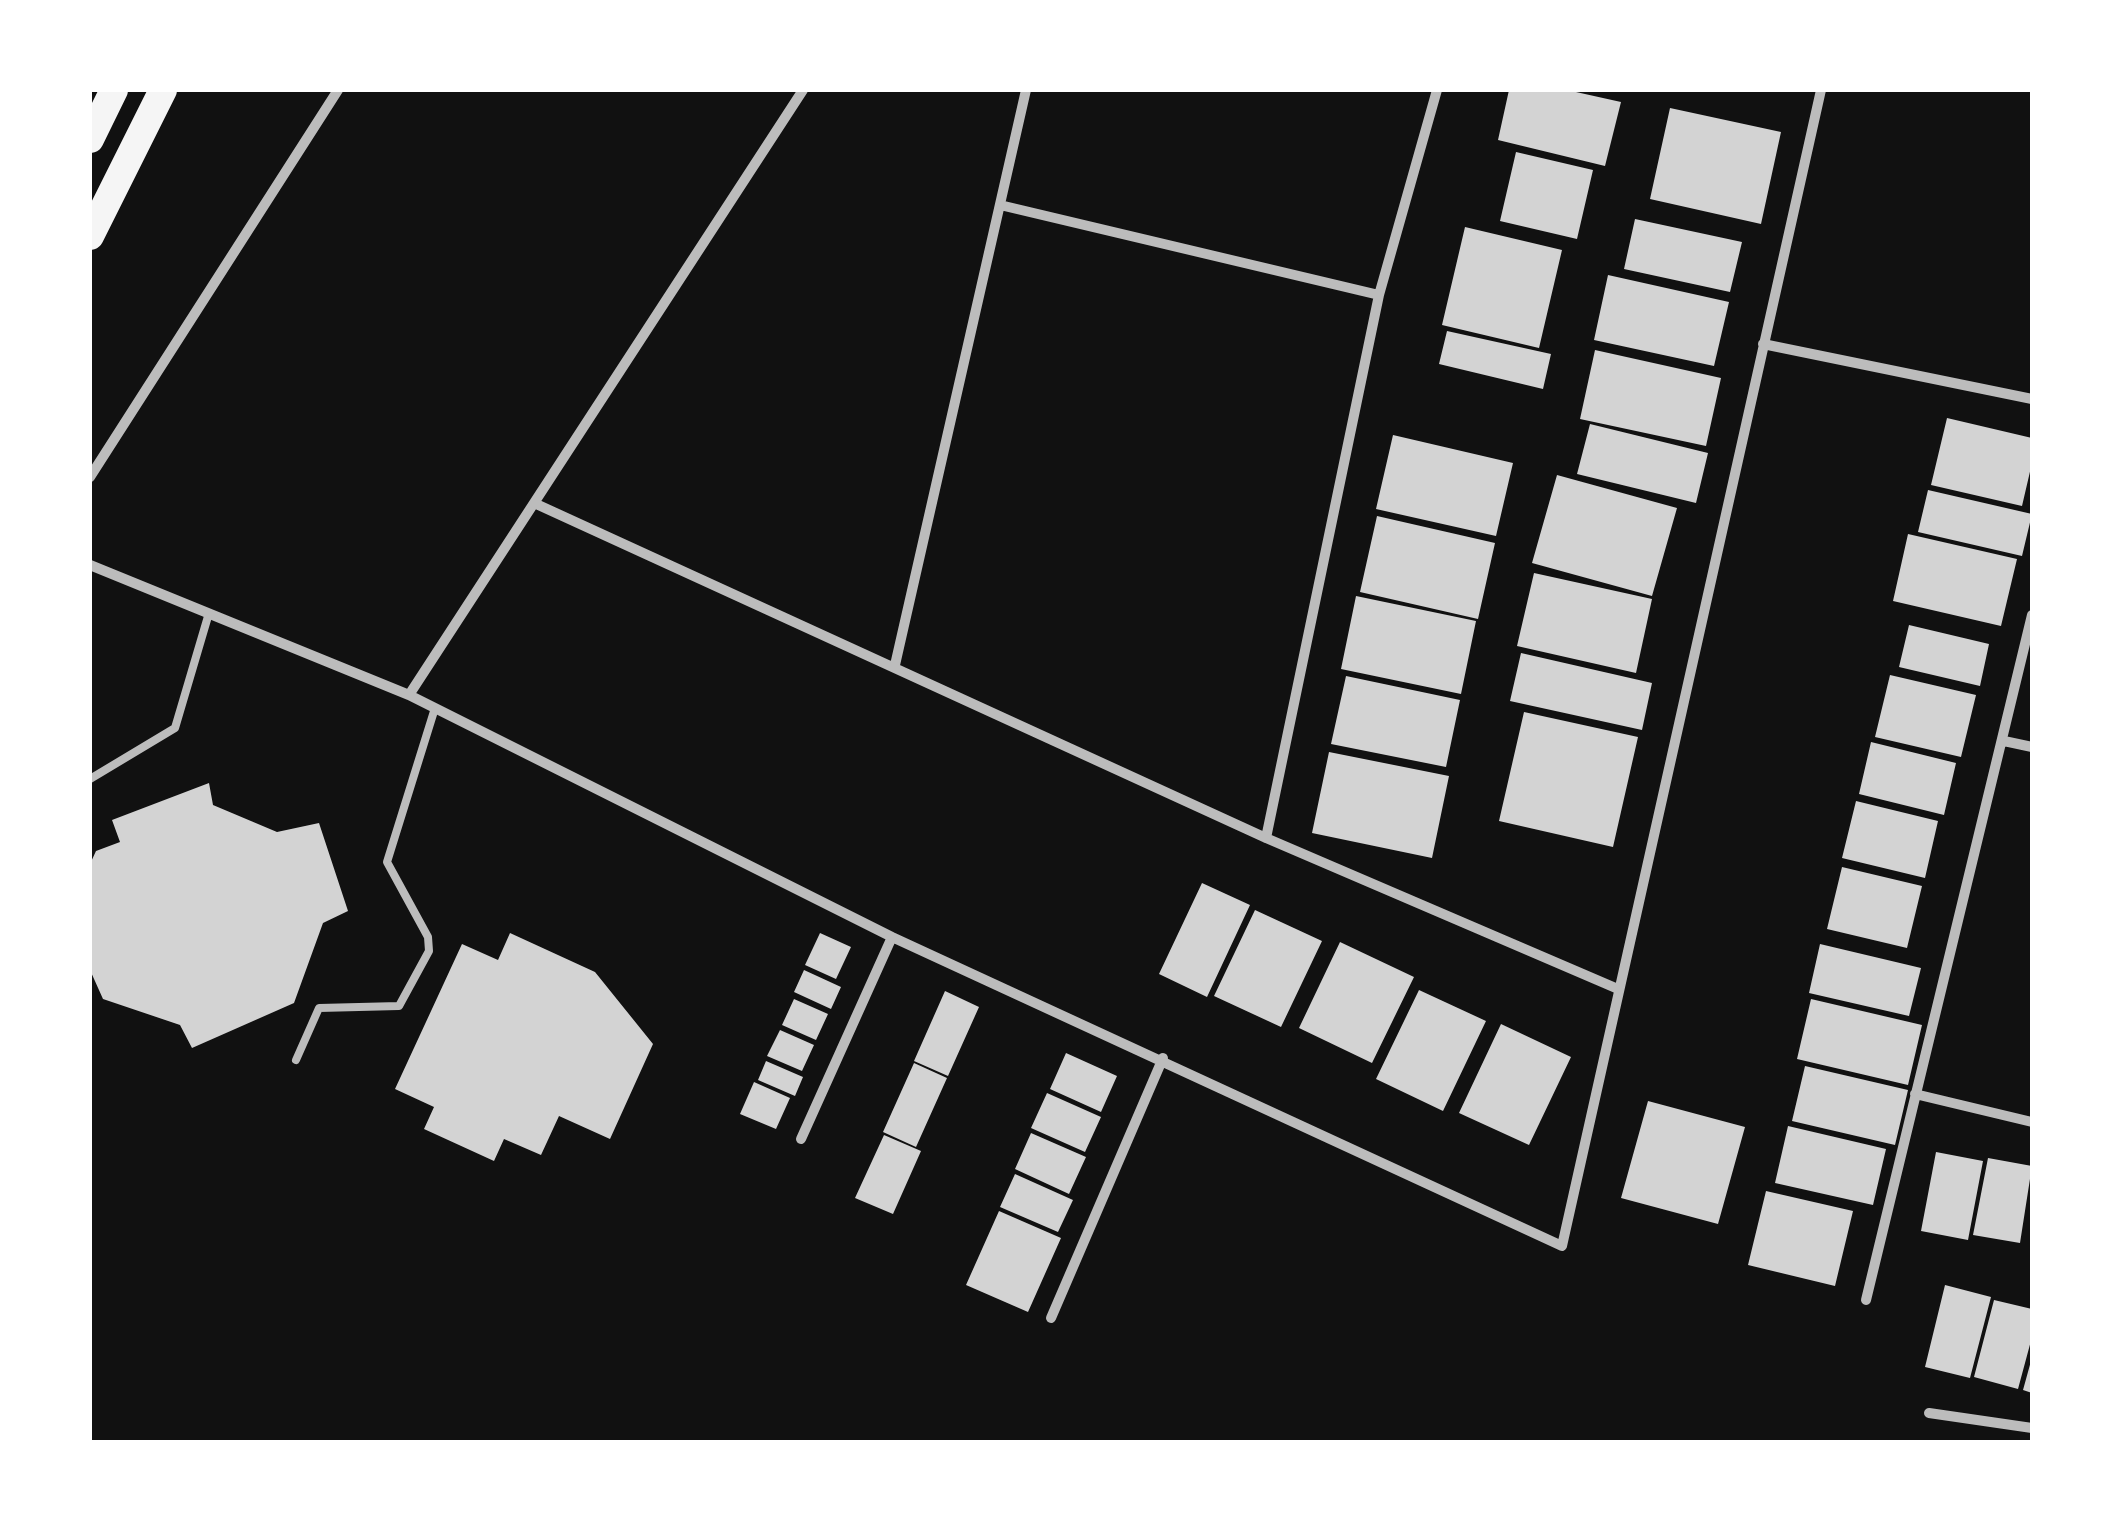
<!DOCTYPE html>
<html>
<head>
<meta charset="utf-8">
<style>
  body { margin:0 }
  #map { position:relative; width:2122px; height:1532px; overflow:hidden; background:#111; font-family:"Public Sans",sans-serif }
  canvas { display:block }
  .frame { position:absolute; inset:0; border:92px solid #fff; pointer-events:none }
</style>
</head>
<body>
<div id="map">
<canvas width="2122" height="1532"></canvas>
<div class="frame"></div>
</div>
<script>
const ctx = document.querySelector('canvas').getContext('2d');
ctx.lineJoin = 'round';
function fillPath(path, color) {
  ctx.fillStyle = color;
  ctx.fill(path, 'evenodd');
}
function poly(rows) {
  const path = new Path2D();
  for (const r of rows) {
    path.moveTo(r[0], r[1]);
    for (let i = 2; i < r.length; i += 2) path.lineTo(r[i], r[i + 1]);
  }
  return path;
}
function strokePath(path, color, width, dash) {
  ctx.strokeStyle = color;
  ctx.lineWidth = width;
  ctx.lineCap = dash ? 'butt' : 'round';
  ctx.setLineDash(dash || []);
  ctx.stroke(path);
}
fillPath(poly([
  [1509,90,1567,90,1621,102,1605,166,1498,140],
  [1670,108,1781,132,1761,224,1650,199],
  [1516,152,1593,170,1577,239,1500,221],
  [1635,219,1742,242,1730,292,1624,269],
  [1465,227,1562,250,1539,348,1442,325],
  [1608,275,1729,302,1714,366,1594,340],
  [1447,331,1551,354,1543,389,1439,364],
  [1595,350,1721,378,1706,446,1580,419],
  [1947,418,2032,438,2032,463,2022,506,1931,485],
  [1590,424,1708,453,1696,503,1577,474],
  [1393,435,1513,463,1496,536,1376,509],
  [1557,475,1677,508,1652,596,1532,563],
  [1928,490,2032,514,2022,556,1918,532],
  [1377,516,1495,543,1478,619,1360,592],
  [1908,534,2017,559,2001,626,1893,601],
  [1534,573,1652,599,1636,673,1517,646],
  [1356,596,1476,621,1461,694,1341,669],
  [1909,625,1989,644,1980,686,1899,667],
  [1521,653,1652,683,1642,730,1510,701],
  [1890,675,1976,695,1961,757,1875,737],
  [1346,676,1460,700,1446,767,1331,744],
  [1524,712,1638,737,1613,847,1499,821],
  [1871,742,1956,763,1944,815,1859,794],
  [1329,752,1449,776,1432,858,1312,833],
  [209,783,213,805,277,832,319,823,348,911,323,923,294,1003,192,1048,180,1025,103,999,90,970,90,864,96,851,120,842,112,820],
  [1856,801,1938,821,1925,878,1842,858],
  [1842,867,1922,886,1907,948,1827,929],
  [1202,883,1250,905,1207,997,1159,974],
  [1255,910,1322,941,1281,1027,1214,996],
  [510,933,595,972,653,1044,610,1139,559,1116,541,1155,504,1139,494,1161,424,1129,434,1107,395,1089,462,944,498,960],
  [820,933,851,947,836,979,805,965],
  [1340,942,1414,977,1372,1063,1299,1028],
  [1820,944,1921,968,1909,1016,1809,993],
  [804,970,841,987,831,1009,794,992],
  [1419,990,1486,1021,1443,1111,1376,1079],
  [945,991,979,1007,948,1076,914,1061],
  [794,999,828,1014,816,1040,782,1025],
  [1811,999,1922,1025,1908,1085,1797,1059],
  [1501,1024,1571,1057,1529,1145,1459,1113],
  [780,1030,814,1045,802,1071,767,1056],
  [1066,1053,1117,1076,1101,1112,1050,1089],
  [766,1061,803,1077,795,1096,758,1080],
  [914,1063,947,1078,916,1147,883,1132],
  [1805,1066,1908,1090,1895,1145,1792,1121],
  [754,1082,790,1098,776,1129,740,1114],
  [1047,1093,1101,1117,1085,1152,1031,1128],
  [1648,1101,1745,1127,1718,1224,1621,1198],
  [1788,1126,1886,1149,1873,1205,1775,1183],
  [1031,1133,1086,1157,1069,1194,1015,1169],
  [884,1135,921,1151,893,1214,855,1198],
  [1936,1152,1983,1161,1968,1240,1921,1231],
  [1988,1158,2032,1166,2020,1243,1973,1235],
  [1015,1174,1073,1200,1058,1232,1000,1207],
  [1766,1191,1853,1211,1835,1286,1748,1265],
  [999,1211,1061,1238,1028,1312,966,1285],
  [1945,1285,1991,1297,1970,1378,1925,1367],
  [1994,1300,2032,1309,2032,1337,2018,1389,1974,1377],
  [2031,1361,2032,1361,2032,1393,2023,1390]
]), '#d3d3d3');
strokePath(poly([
  [90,779,175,728,209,613],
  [296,1060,319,1008,399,1006,429,951,428,937,387,862,435,708]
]), '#bcbcbc', 8);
strokePath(poly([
  [1000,205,1379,295],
  [1763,344,2032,399],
  [90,477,338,90],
  [534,503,1266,838,1618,989],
  [90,565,409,695,892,937,1562,1246,1821,90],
  [895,665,1026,90],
  [409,695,803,90],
  [2004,741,2032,747],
  [1266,838,1379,295,1437,90],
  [1915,1094,2032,1122],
  [801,1139,892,937],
  [1866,1300,2032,615],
  [1051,1318,1163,1058],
  [1929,1413,2032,1428]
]), '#bcbcbc', 10);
strokePath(poly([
  [90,139,114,90],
  [90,236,163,90]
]), '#f5f5f5', 28);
</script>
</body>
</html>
